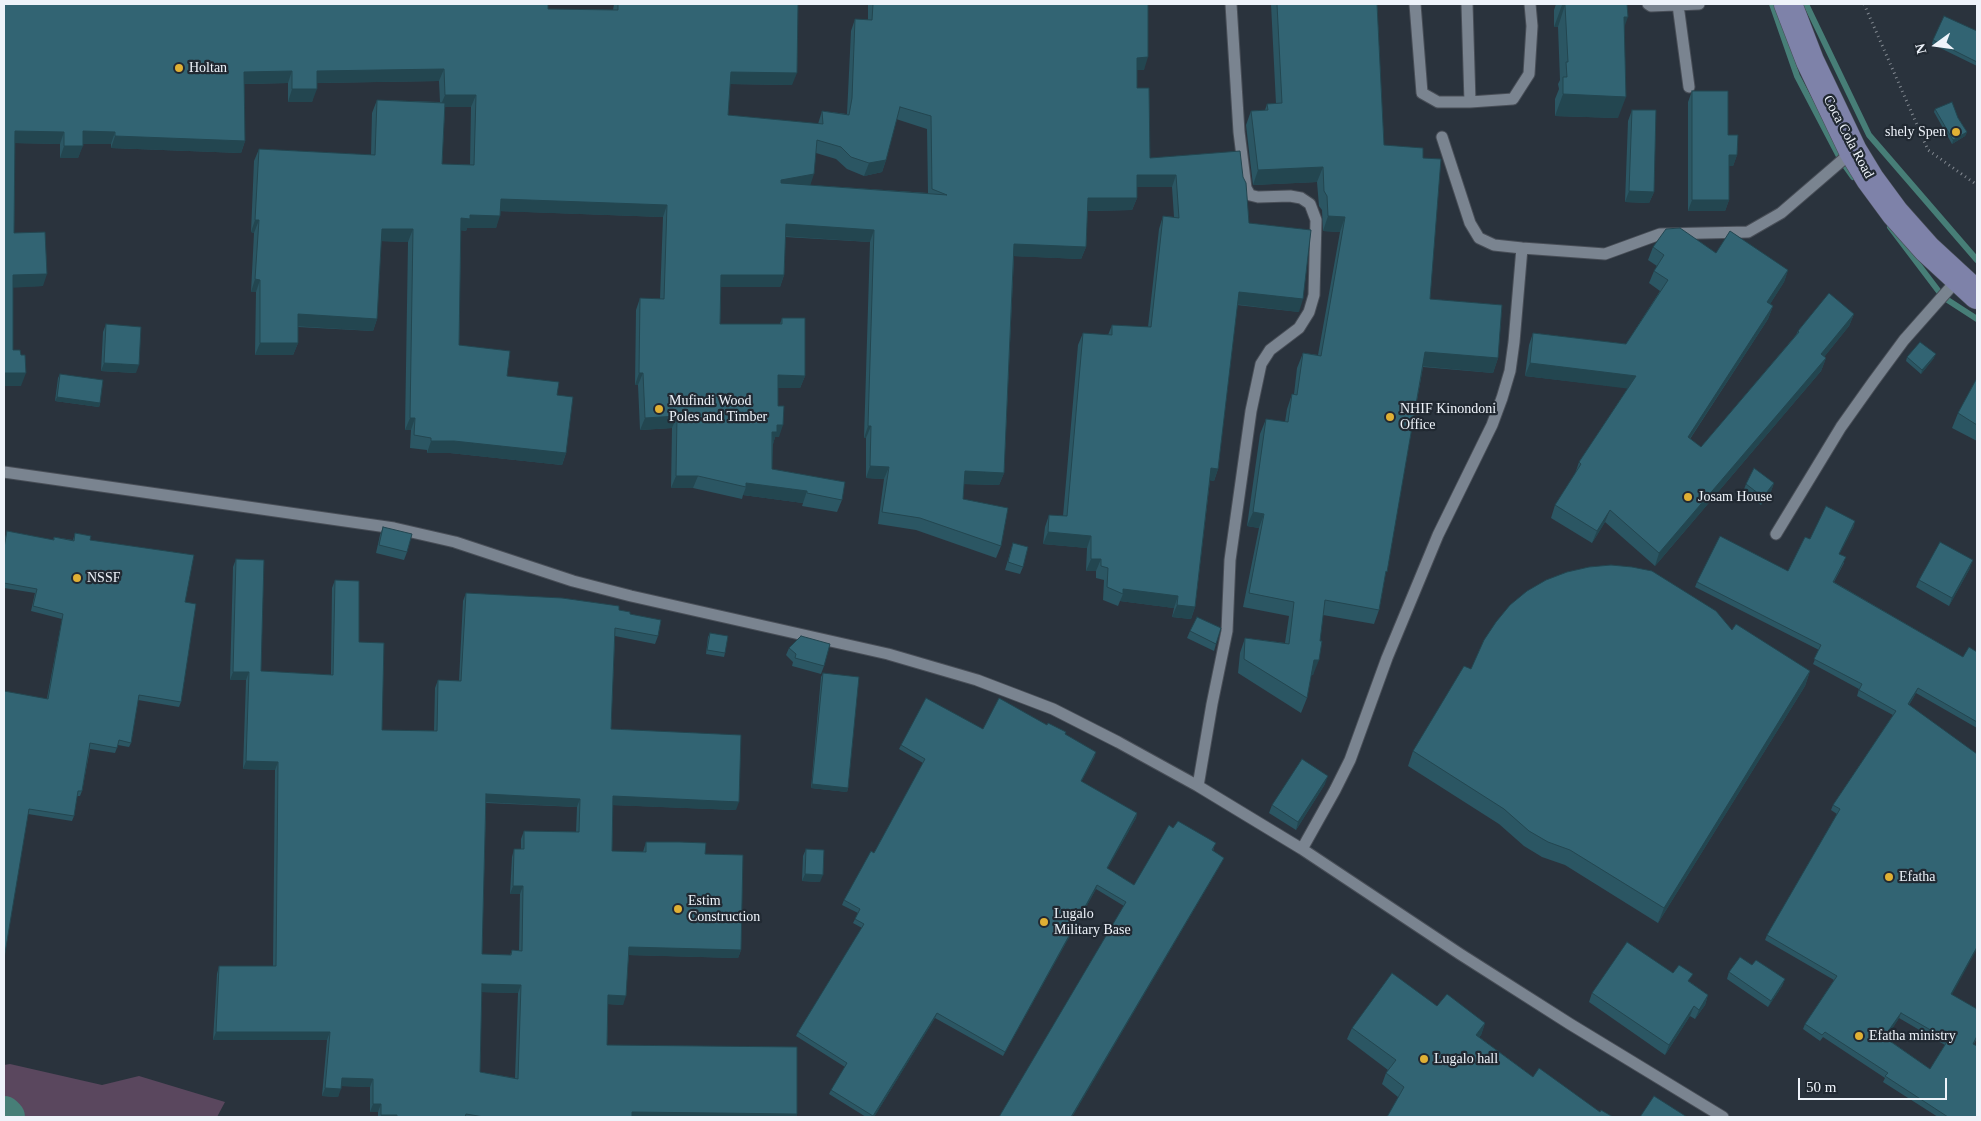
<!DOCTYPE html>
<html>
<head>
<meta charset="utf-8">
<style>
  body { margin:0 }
  #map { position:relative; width:1981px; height:1121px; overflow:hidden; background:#2a333d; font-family:Georgia,serif }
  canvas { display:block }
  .frame { position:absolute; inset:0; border:5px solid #eef3fa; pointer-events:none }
  .north { position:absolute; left:1911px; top:20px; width:50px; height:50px; -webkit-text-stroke:4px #212932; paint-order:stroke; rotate:256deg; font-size:14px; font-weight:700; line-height:20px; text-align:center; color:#eef3fa }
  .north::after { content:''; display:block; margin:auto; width:18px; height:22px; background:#eef3fa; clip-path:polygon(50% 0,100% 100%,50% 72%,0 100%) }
  .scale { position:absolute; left:1798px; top:1078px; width:149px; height:22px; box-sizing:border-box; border:2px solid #eef3fa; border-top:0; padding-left:6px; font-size:15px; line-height:18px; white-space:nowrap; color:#eef3fa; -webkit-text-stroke:4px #212932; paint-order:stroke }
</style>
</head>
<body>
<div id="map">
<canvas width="1981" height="1121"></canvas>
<div class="frame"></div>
<div class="north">N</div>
<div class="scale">50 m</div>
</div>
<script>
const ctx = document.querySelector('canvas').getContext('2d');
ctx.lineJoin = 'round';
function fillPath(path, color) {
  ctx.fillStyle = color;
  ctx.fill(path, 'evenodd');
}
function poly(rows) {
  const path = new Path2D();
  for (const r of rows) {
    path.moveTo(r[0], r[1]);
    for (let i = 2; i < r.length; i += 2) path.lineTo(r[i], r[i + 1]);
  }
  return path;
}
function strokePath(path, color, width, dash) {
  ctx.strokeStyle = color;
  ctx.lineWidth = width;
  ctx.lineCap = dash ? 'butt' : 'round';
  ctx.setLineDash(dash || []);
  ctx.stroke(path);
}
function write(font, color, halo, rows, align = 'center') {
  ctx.font = font + ' Georgia,serif';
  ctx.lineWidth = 4.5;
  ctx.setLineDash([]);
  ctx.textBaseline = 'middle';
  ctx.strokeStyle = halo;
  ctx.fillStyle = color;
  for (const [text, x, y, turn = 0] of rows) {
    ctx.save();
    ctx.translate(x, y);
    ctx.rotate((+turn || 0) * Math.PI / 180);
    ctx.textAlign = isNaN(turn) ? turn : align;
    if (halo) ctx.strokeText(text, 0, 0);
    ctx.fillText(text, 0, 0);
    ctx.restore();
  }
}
fillPath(poly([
  [10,1064,102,1085,139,1076,225,1102,217,1117,4,1117,4,1065]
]), '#5a475e');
strokePath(poly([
  [1772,4,1797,76,1841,160,1853,177],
  [1806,4,1869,135,1977,260],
  [1890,227,1943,297,1977,319]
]), '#477e77', 6);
strokePath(poly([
  [4,1114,7,1117]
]), '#477e77', 36);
const lane = poly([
  [1415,4,1422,93,1438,102,1470,102,1513,99,1529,74,1532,26,1530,4],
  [1467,4,1470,102],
  [1648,4,1651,6,1699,4],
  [1678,5,1689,87],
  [1442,137,1470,223,1479,238,1494,245,1522,248,1605,254,1660,234,1748,232,1781,213,1853,151],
  [4,472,394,528,455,542,573,581,631,596,888,654,977,680,1053,709,1118,742,1198,786,1302,849,1460,954,1570,1024,1723,1117],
  [1776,534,1841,427,1873,382,1904,340,1958,279],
  [1198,786,1212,704,1227,631,1230,560,1251,411,1261,364,1270,350,1299,328,1309,312,1314,295,1316,220,1310,204,1301,198,1290,196,1258,197,1250,195,1246,188,1239,132,1231,4],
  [1302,849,1335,790,1350,760,1387,658,1438,535,1492,425,1502,398,1510,371,1514,342,1522,248]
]);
const secondary = poly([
  [1788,4,1810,61,1853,151,1870,179,1895,213,1927,249,1977,295]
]);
strokePath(lane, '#484e57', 13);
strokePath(secondary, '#484e57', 29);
strokePath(poly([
  [1864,4,1928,150,1977,185]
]), '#828991', 3, [1, 4]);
strokePath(lane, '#7a8490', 11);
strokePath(secondary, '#7e82a9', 28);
fillPath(poly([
  [4,4,613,10,614,4,798,4,792,85,730,84,728,115,818,124,822,111,847,114,851,31,855,19,868,20,868,4,1148,4,1144,70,1137,70,1137,88,1150,158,1249,223,1299,312,1237,305,1218,469,1214,481,1210,480,1195,607,1191,619,1172,617,1174,608,1120,601,1118,606,1103,600,1104,580,1096,578,1096,571,1086,571,1087,548,1043,544,1045,527,1049,515,1063,516,1078,345,1083,333,1108,335,1112,325,1148,327,1159,229,1163,216,1174,217,1172,187,1137,187,1137,198,1132,210,1087,211,1086,247,1081,259,1014,256,1004,473,999,485,964,484,963,499,1001,546,996,558,916,530,878,524,884,479,866,478,866,438,864,438,870,242,785,237,784,275,780,287,721,287,720,324,780,324,782,318,805,376,800,388,778,388,778,406,779,437,775,437,773,444,772,469,842,500,837,512,802,506,803,503,743,495,742,499,693,488,671,488,672,428,640,430,638,385,635,385,636,310,640,298,660,299,663,217,500,211,496,228,467,228,466,231,461,230,459,345,507,376,557,395,566,453,562,465,450,453,427,453,427,450,410,448,411,430,405,430,408,242,381,241,377,319,373,331,298,327,298,343,293,355,255,355,256,292,251,292,254,233,251,232,254,161,259,149,371,155,372,113,377,100,440,102,439,81,317,83,312,102,288,102,288,83,244,84,245,141,241,153,111,148,111,144,83,144,78,158,60,158,60,144,15,143,14,233,43,286,13,287,13,350,21,386,4,386],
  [445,107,471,107,470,165,442,164],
  [896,119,927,129,928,193,810,185,816,153,836,159,847,169,864,176,882,172,886,160],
  [1271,4,1377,4,1384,145,1423,158,1430,299,1498,358,1493,373,1423,367,1379,610,1374,624,1323,615,1313,675,1311,675,1307,698,1301,713,1238,673,1240,653,1245,638,1285,643,1289,616,1243,607,1259,528,1247,526,1260,434,1266,419,1285,422,1287,409,1292,394,1294,394,1297,368,1303,353,1318,355,1340,232,1323,231,1322,210,1319,206,1317,182,1253,185,1246,125,1251,111,1265,110,1267,104,1276,104],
  [1556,4,1627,4,1624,27,1618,118,1555,116,1555,99,1559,89,1558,84,1560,80,1558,27,1554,27,1554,10],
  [1977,31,1977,66,1932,44,1933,40],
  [1692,91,1737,155,1733,166,1729,166,1729,200,1725,211,1688,211,1688,102],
  [1935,109,1958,118,1967,132,1965,136,1952,144,1934,112],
  [1632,110,1654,192,1649,203,1625,202,1628,121],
  [1653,247,1716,253,1788,270,1784,282,1770,304,1773,306,1768,319,1690,439,1701,447,1796,335,1798,331,1854,314,1849,326,1824,357,1826,358,1821,371,1655,566,1605,522,1592,543,1551,518,1555,505,1575,474,1579,462,1628,388,1525,376,1529,345,1533,333,1626,344,1660,291,1649,283,1654,271,1657,266,1648,260],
  [106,324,136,373,101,371,103,332],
  [1907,357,1934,358,1921,374,1906,361],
  [60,374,100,403,99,407,55,401,58,378],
  [1977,378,1977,441,1952,428,1958,413],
  [1774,483,1771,491,1761,505,1743,492,1746,484],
  [1854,526,1839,554,1844,563,1834,582,1963,657,1977,652,1977,728,1916,693,1909,705,1952,995,1977,1009,1977,1038,1974,1044,1977,1117,1938,1117,1883,1082,1885,1078,1823,1037,1820,1041,1803,1029,1805,1024,1834,980,1765,940,1767,935,1837,814,1831,810,1833,805,1893,715,1857,696,1859,689,1813,664,1819,650,1695,587,1697,582,1788,571,1810,539],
  [1899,1018,1945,1045,1930,1069,1886,1038],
  [383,527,407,552,404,560,376,553,380,535],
  [7,531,53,540,54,537,73,540,75,533,90,540,185,602,181,702,179,707,138,700,131,743,129,747,118,745,115,753,90,749,82,791,80,796,77,796,74,816,72,821,28,814,47,698,62,619,31,611,35,593,4,588,4,542],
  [1013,543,1023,567,1020,574,1005,570],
  [236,559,261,671,331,675,332,588,335,580,359,642,382,730,434,731,435,688,438,680,459,681,463,601,466,593,619,610,630,614,658,636,655,644,615,636,611,729,736,810,613,805,612,851,643,852,646,842,705,854,741,950,738,958,629,955,623,1005,608,1004,607,1045,797,1114,796,1117,378,1117,378,1112,370,1112,370,1087,341,1086,338,1097,322,1096,327,1040,213,1040,217,974,219,966,273,966,275,770,243,769,246,680,230,680,233,567],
  [486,803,577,807,576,832,524,831,521,839,521,849,514,849,512,857,510,894,520,894,519,950,512,950,510,955,482,954],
  [481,992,518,993,515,1078,480,1072],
  [1970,568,1949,606,1916,587,1919,580],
  [1732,630,1810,671,1805,686,1658,923,1565,865,1542,857,1524,846,1499,824,1408,766,1413,751,1471,669],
  [1190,631,1216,644,1214,651,1187,638],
  [710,633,725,653,724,657,706,654,708,637],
  [789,648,824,666,821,674,792,666,793,662,786,655],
  [823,673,848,788,847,792,811,788,821,677],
  [983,729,1065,735,1095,756,1081,782,1137,813,1136,818,1107,869,1134,885,1214,848,1213,851,1224,858,1222,862,1072,1117,999,1117,1124,906,1096,889,1003,1056,935,1018,874,1117,866,1117,829,1094,831,1090,845,1067,796,1036,798,1032,862,928,853,923,858,913,842,905,844,900,874,853,923,763,899,749,901,745],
  [1325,784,1296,830,1269,813,1272,805],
  [806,849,820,882,802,881,803,856],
  [1752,965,1785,979,1782,986,1768,1007,1727,979,1729,972],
  [1673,973,1690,982,1708,995,1705,1005,1695,1019,1690,1016,1665,1055,1589,1002,1592,993],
  [1437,1006,1485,1023,1481,1035,1479,1037,1533,1077,1600,1112,1613,1117,1398,1097,1382,1084,1386,1073,1388,1070,1347,1039,1352,1028]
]), '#2b5663');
fillPath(poly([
  [1562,5,1565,5,1558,27,1554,27],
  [1624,17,1628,17,1620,39],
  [1148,57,1144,70,1132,70,1137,58],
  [444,69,439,81,312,83,317,71],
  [292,71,288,83,240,84,244,72],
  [731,72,797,73,792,85,726,84],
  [292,89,317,89,312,102,288,102],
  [1563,94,1626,97,1618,118,1555,116],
  [445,95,476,95,471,107,440,107],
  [15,131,64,132,60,144,11,143],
  [83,131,115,132,111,144,78,144],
  [1967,132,1965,136,1952,144,1953,140],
  [115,136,245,141,241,153,111,148],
  [64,146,83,146,78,158,60,158],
  [1729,155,1737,155,1733,166,1725,166],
  [886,160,882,172,864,176,869,163],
  [1323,167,1317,182,1253,185,1258,170],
  [814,174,810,186,777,192,781,180],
  [1137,175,1176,175,1172,187,1132,187],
  [1629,191,1654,192,1649,203,1625,202],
  [1088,198,1137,198,1132,210,1083,211],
  [501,199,667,205,663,217,496,211],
  [1692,200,1729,200,1725,211,1688,211],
  [470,215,500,216,496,228,467,228,466,231,457,230,461,218],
  [1328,216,1345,217,1340,232,1323,231],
  [255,220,259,220,254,233,251,232],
  [786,224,874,230,870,242,781,236],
  [382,229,413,229,408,242,378,241],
  [1014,244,1086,247,1081,259,1010,256],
  [1788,270,1784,282,1763,315,1767,302],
  [47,274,43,286,9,288,13,275],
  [721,275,784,275,780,287,716,287],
  [255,279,260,280,256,292,251,292],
  [1239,292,1303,299,1299,312,1234,304],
  [1773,306,1768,319,1683,449,1688,437],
  [298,314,377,319,373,331,294,326],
  [1854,314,1849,326,1816,367,1821,354],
  [260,343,298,343,293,355,255,355],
  [1425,352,1498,358,1493,373,1420,366],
  [1936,354,1934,358,1921,374,1922,370],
  [1826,358,1821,371,1655,566,1659,553],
  [104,363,139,365,136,373,101,371],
  [1530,363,1636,376,1631,389,1525,376],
  [4,373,26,373,21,386,4,386],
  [639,373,643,373,638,385,635,385],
  [778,375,805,376,800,388,774,388],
  [57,397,100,403,99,407,55,401],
  [677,416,672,428,640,430,645,418],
  [410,418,415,418,411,430,405,430],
  [777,425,783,425,779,437,775,437,773,444,772,432],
  [868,426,871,426,866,438,864,438],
  [431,441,454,441,566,453,562,465,450,453,427,453],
  [870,466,889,467,884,479,866,478],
  [1211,468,1218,469,1214,481,1207,480],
  [965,471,1004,473,999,485,961,484],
  [676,476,698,476,693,488,671,488],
  [746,483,807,491,803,503,743,495,746,487],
  [1774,483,1771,491,1761,505,1763,497],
  [1610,510,1605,522,1592,543,1597,531],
  [1253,512,1264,514,1259,528,1247,526],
  [1855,521,1854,526,1837,559,1839,554],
  [1048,532,1091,536,1087,548,1043,544],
  [1091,559,1101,559,1096,571,1086,571],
  [1973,560,1970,568,1949,606,1952,598],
  [1123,589,1178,596,1174,608,1120,601,1123,594],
  [1177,605,1195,607,1191,619,1172,617],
  [1314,660,1319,660,1313,675,1308,674],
  [1810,671,1805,686,1658,923,1664,908],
  [233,672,249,672,246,680,230,680],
  [1918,688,1916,693,1906,709,1908,704],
  [1096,752,1095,756,1079,786,1081,781],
  [246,761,278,762,275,770,243,769],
  [1328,776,1325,784,1296,830,1298,822],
  [812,784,848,788,847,792,811,788],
  [486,794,580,799,577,807,483,802],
  [613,796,739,802,736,810,610,805],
  [1137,813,1136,818,1105,873,1107,868],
  [1224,858,1222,862,1072,1117,1071,1117],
  [805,874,823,875,820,882,802,881],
  [1097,885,1096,889,1003,1056,1005,1052],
  [513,886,523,886,520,894,510,894],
  [629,947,741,950,738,958,626,955],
  [1977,947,1977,949,1949,1000,1951,994],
  [1785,979,1782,986,1768,1007,1771,1001],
  [482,984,521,985,518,993,479,992],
  [608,995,626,996,623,1005,605,1004],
  [1708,995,1705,1005,1695,1019,1699,1010],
  [1694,1006,1690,1016,1665,1055,1669,1045],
  [937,1013,935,1018,874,1117,873,1117],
  [1901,1013,1899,1018,1883,1043,1884,1037],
  [1485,1023,1481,1035,1472,1046,1476,1035],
  [216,1032,330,1032,327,1040,213,1040],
  [342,1078,373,1079,370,1087,339,1086],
  [325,1088,341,1089,338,1097,322,1096],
  [373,1104,381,1104,378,1112,370,1112],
  [632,1112,797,1114,796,1117,630,1117],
  [381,1115,397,1115,396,1117,380,1117]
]), '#234650');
const building = poly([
  [4,4,548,4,548,9,618,10,618,4,798,4,797,73,731,72,728,115,823,124,822,111,849,115,852,98,855,19,872,20,873,4,1148,4,1148,57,1137,58,1137,88,1149,88,1150,158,1240,151,1243,177,1246,183,1249,223,1311,230,1303,299,1239,292,1218,469,1211,468,1195,607,1177,605,1178,596,1123,589,1123,594,1107,587,1108,568,1101,566,1101,559,1091,559,1091,536,1048,532,1049,515,1067,516,1083,333,1112,335,1112,325,1151,327,1163,216,1179,218,1176,175,1137,175,1137,198,1088,198,1086,247,1014,244,1004,473,965,471,963,499,1008,508,1001,546,920,518,882,512,889,467,870,466,871,426,868,426,874,230,786,224,784,275,721,275,720,324,782,324,782,318,805,318,805,376,778,375,778,406,784,406,783,425,777,425,777,432,772,432,772,469,845,482,842,500,807,493,807,491,746,483,746,487,698,476,676,476,677,416,645,418,643,373,639,373,640,298,664,299,667,205,501,199,500,216,470,215,470,219,461,218,459,345,510,351,507,376,559,382,557,395,573,397,566,453,454,441,431,441,431,438,414,435,415,418,410,418,413,229,382,229,377,319,298,314,298,343,260,343,260,280,255,279,259,220,255,220,259,149,375,155,377,100,445,103,442,164,474,165,476,95,445,95,444,69,317,71,317,89,292,89,292,71,244,72,245,141,115,136,115,132,83,131,83,146,64,146,64,132,15,131,14,233,45,232,47,274,13,275,13,350,20,350,21,355,25,355,26,373,4,373,4,4],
  [900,107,931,116,932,189,947,195,781,183,781,180,814,174,817,140,841,147,851,157,869,163,886,160,900,107],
  [1277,4,1377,4,1384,145,1423,148,1423,158,1441,159,1430,299,1502,305,1498,358,1425,352,1387,572,1386,571,1379,610,1325,600,1320,641,1322,641,1319,660,1314,660,1307,698,1244,659,1245,638,1289,644,1294,602,1249,593,1264,514,1253,512,1266,419,1288,422,1292,394,1297,395,1303,353,1321,356,1345,217,1328,216,1327,196,1324,191,1323,167,1258,170,1251,111,1268,110,1267,104,1282,103,1277,4],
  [1562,4,1627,4,1628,17,1624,17,1626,97,1563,94,1563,77,1567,77,1566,62,1568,62,1565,5,1562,5,1562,4],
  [1944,16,1977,31,1977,62,1933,40,1944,16],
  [1692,91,1728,91,1728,135,1738,135,1737,155,1729,155,1729,200,1692,200,1692,91],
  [1952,102,1958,118,1967,132,1953,140,1935,109,1952,102],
  [1632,110,1656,110,1654,192,1629,191,1632,110],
  [1680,228,1716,253,1730,231,1788,270,1767,302,1773,306,1688,437,1701,447,1799,332,1798,331,1829,293,1854,314,1821,354,1826,358,1659,553,1610,510,1597,531,1555,505,1581,464,1579,462,1636,376,1530,363,1533,333,1626,344,1668,280,1654,271,1664,255,1653,247,1666,229,1680,228],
  [106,324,141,327,139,365,104,363,106,324],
  [1920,342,1936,354,1922,370,1907,357,1920,342],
  [60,374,103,380,100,403,57,397,60,374],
  [1977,378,1977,425,1958,413,1977,378],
  [1754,468,1774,483,1763,497,1746,484,1754,468],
  [1826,506,1855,521,1839,554,1846,557,1833,582,1963,657,1969,647,1977,652,1977,722,1918,688,1908,704,1977,754,1977,947,1951,994,1977,1009,1977,1036,1973,1044,1977,1046,1977,1117,1948,1117,1885,1076,1888,1073,1825,1032,1822,1035,1805,1024,1837,976,1767,935,1840,809,1833,805,1896,711,1859,690,1862,684,1814,659,1821,645,1697,582,1720,536,1788,571,1805,537,1810,539,1826,506],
  [1901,1013,1948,1040,1930,1069,1884,1037,1901,1013],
  [383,527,412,534,407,552,379,545,383,527],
  [7,531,54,540,54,537,74,541,75,533,91,536,90,540,194,555,185,602,196,604,181,702,139,695,131,743,119,740,117,748,90,743,82,791,78,791,74,816,29,809,4,959,4,691,48,699,63,614,33,606,37,589,4,583,4,548,7,531],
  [1940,542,1973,560,1952,598,1919,580,1940,542],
  [1013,543,1028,547,1023,567,1008,562,1013,543],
  [236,559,264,560,261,671,333,675,335,580,359,581,359,642,384,643,382,730,437,731,438,680,461,681,466,593,562,598,619,606,619,610,630,612,630,614,661,620,658,636,615,628,611,729,741,735,739,802,613,796,612,851,646,852,646,842,680,842,706,843,705,854,743,855,741,950,629,947,626,996,608,995,607,1045,797,1047,797,1114,632,1112,632,1117,484,1117,466,1114,465,1117,397,1117,397,1115,381,1115,381,1104,373,1104,373,1079,342,1078,341,1089,325,1088,330,1032,216,1032,219,966,276,966,278,762,246,761,249,672,233,672,236,559],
  [486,794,580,799,579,832,524,831,524,849,514,849,513,886,523,886,522,951,512,950,511,955,482,954,486,794],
  [482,984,521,985,518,1079,480,1072,482,984],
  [1611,565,1632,567,1652,571,1716,611,1732,630,1736,624,1810,671,1664,908,1570,850,1548,842,1529,831,1504,809,1413,751,1464,666,1471,669,1484,640,1496,622,1510,605,1527,591,1546,580,1567,572,1589,567,1611,565],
  [1197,617,1221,628,1216,644,1190,631,1197,617],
  [710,633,728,636,725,653,707,650,710,633],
  [801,636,830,644,824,666,795,658,796,654,789,648,801,636],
  [823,673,859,677,848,788,812,784,823,673],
  [926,698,983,729,999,698,1047,725,1048,723,1066,732,1065,734,1096,752,1081,781,1137,813,1107,868,1134,885,1169,825,1173,828,1178,821,1216,843,1212,850,1224,858,1071,1117,999,1117,1126,902,1097,885,1005,1052,937,1013,873,1116,831,1090,847,1063,798,1032,864,924,855,919,860,909,844,900,871,851,874,853,925,759,901,745,926,698],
  [1302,759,1328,776,1298,822,1272,805,1302,759],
  [806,849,824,850,823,875,805,874,806,849],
  [1627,942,1673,973,1679,965,1693,974,1688,981,1708,995,1699,1010,1694,1006,1669,1045,1592,993,1627,942],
  [1740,957,1752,965,1756,960,1785,979,1771,1001,1729,972,1740,957],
  [1392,973,1437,1006,1447,994,1485,1023,1476,1035,1533,1077,1539,1068,1600,1112,1601,1110,1613,1117,1387,1117,1404,1087,1386,1073,1396,1060,1352,1028,1392,973],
  [1654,1096,1687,1117,1640,1117,1654,1096]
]);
fillPath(building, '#326473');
strokePath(building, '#234650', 1);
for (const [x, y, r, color] of [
  [179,68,5,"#e0b034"],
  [1956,132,5,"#e0b034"],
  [659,409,5,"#e0b034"],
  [1390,417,5,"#e0b034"],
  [1688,497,5,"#e0b034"],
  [77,578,5,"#e0b034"],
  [1889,877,5,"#e0b034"],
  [678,909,5,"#e0b034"],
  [1044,922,5,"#e0b034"],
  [1859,1036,5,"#e0b034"],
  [1424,1059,5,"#e0b034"]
]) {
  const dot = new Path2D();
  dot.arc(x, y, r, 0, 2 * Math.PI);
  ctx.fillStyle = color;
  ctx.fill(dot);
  strokePath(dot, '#212932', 2);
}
write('14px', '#eef3fa', '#212932', [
  ["Holtan",189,68],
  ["shely Spen",1946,132,"right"],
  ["Mufindi Wood",669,401],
  ["Poles and Timber",669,417],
  ["NHIF Kinondoni",1400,409],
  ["Office",1400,425],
  ["Josam House",1698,497],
  ["NSSF",87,578],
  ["Efatha",1899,877],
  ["Estim",688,901],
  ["Construction",688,917],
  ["Lugalo",1054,914],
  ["Military Base",1054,930],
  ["Efatha ministry",1869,1036],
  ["Lugalo hall",1434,1059]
], 'left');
write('14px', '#eef3fa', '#212932', [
  ["Coca Cola Road",1848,137,62]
]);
</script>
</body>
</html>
